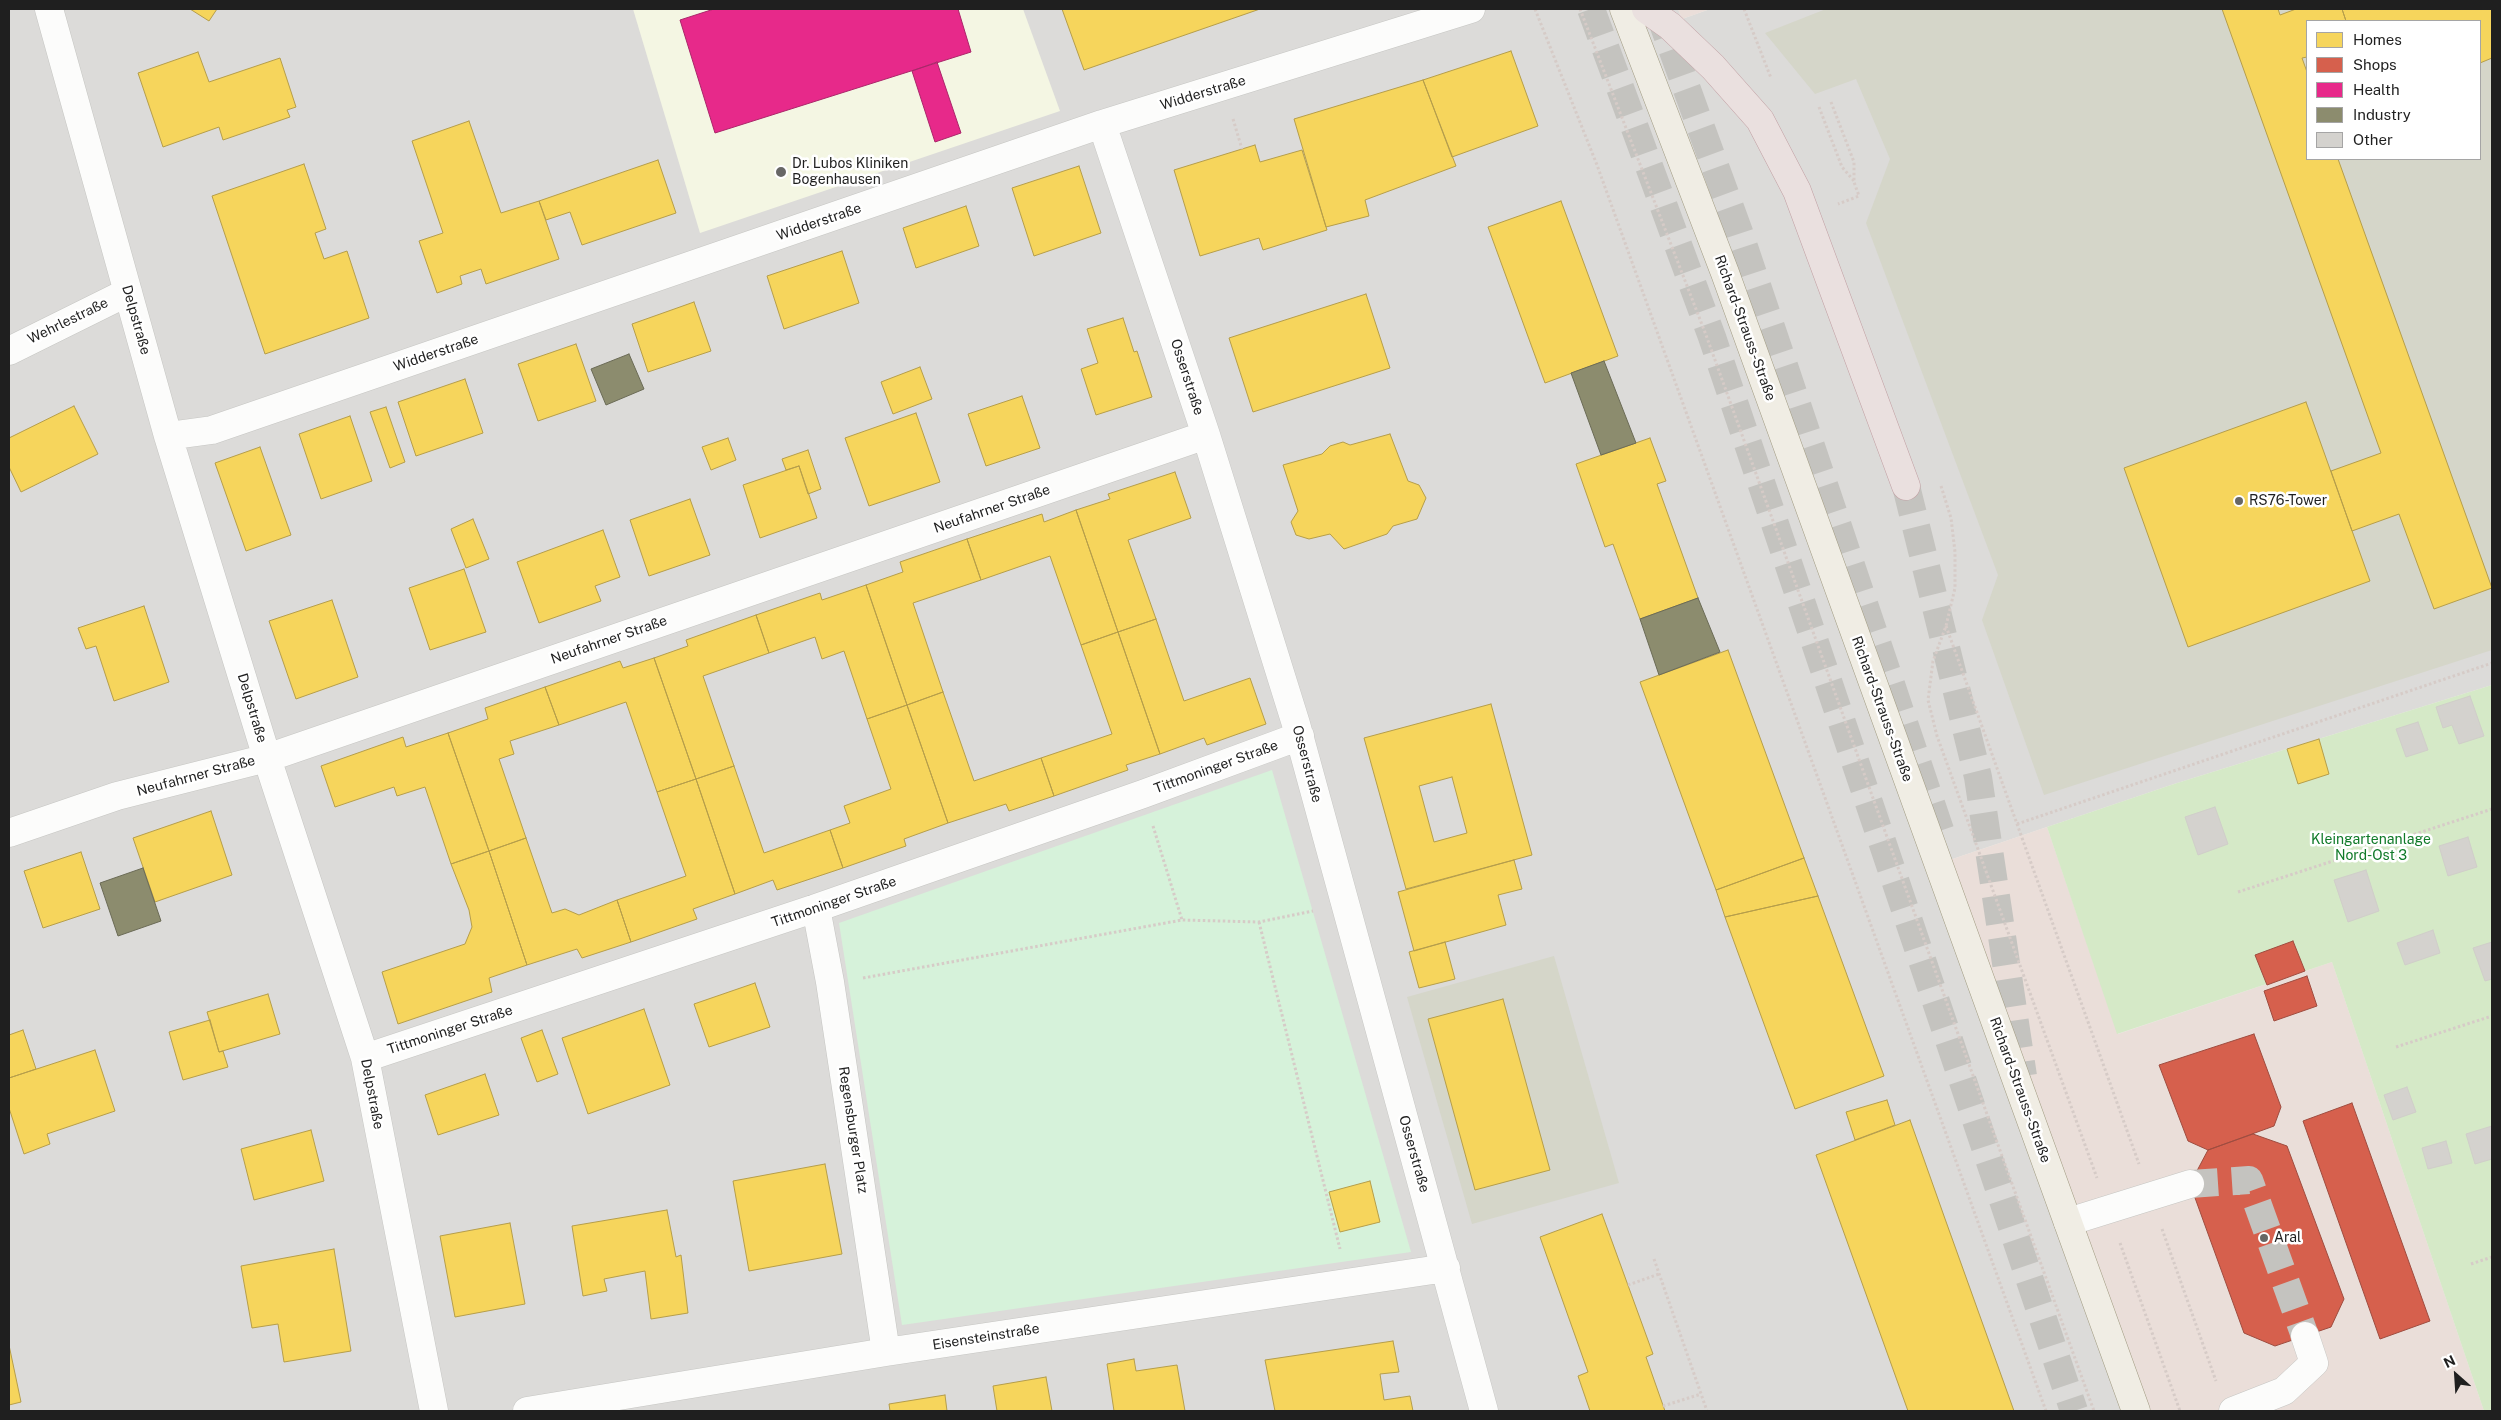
<!DOCTYPE html>
<html>
<head>
<meta charset="utf-8">
<style>
  body { margin:0 }
  #map { position:relative; width:2501px; height:1420px; overflow:hidden; background:#edece7; font-family:"Public Sans",sans-serif }
  canvas { display:block }
  .frame { position:absolute; inset:0; border:10px solid #1f1f1f; pointer-events:none }
  .legend { position:absolute; left:2306px; top:20px; width:175px; height:140px; box-sizing:border-box; background:#fff; border:1px solid #a5a5a5; margin:0; padding:6px 9px; list-style:none; font-size:15px; color:#1f1f1f }
  .legend li { display:flex; align-items:center; gap:10px; height:25px }
  .legend b { width:25px; border:1px solid #a5a5a5 }
  .north { position:absolute; left:2431px; top:1350px; width:50px; height:50px; -webkit-text-stroke:4px #fff; paint-order:stroke; rotate:334deg; font-size:14px; font-weight:700; line-height:20px; text-align:center; color:#1f1f1f }
  .north::after { content:''; display:block; margin:auto; width:18px; height:22px; background:#1f1f1f; clip-path:polygon(50% 0,100% 100%,50% 72%,0 100%) }
</style>
</head>
<body>
<div id="map">
<canvas width="2501" height="1420"></canvas>
<div class="frame"></div>
<ul class="legend">
<li><b style="height:14px;background:#f6d55c"></b>Homes</li>
<li><b style="height:14px;background:#d6604d"></b>Shops</li>
<li><b style="height:14px;background:#e7298a"></b>Health</li>
<li><b style="height:14px;background:#8c8c6e"></b>Industry</li>
<li><b style="height:14px;background:#d4d2ce"></b>Other</li>
</ul>
<div class="north">N</div>
</div>
<script>
const ctx = document.querySelector('canvas').getContext('2d');
ctx.lineJoin = 'round';
function fillPath(path, color) {
  ctx.fillStyle = color;
  ctx.fill(path, 'evenodd');
}
function poly(rows) {
  const path = new Path2D();
  for (const r of rows) {
    path.moveTo(r[0], r[1]);
    for (let i = 2; i < r.length; i += 2) path.lineTo(r[i], r[i + 1]);
  }
  return path;
}
function strokePath(path, color, width, dash) {
  ctx.strokeStyle = color;
  ctx.lineWidth = width;
  ctx.lineCap = dash ? 'butt' : 'round';
  ctx.setLineDash(dash || []);
  ctx.stroke(path);
}
function write(font, color, halo, rows, align = 'center') {
  ctx.font = font + ' "Public Sans",sans-serif';
  ctx.lineWidth = 5;
  ctx.setLineDash([]);
  ctx.textBaseline = 'middle';
  ctx.strokeStyle = halo;
  ctx.fillStyle = color;
  for (const [text, x, y, turn = 0] of rows) {
    ctx.save();
    ctx.translate(x, y);
    ctx.rotate((+turn || 0) * Math.PI / 180);
    ctx.textAlign = isNaN(turn) ? turn : align;
    if (halo) ctx.strokeText(text, 0, 0);
    ctx.fillText(text, 0, 0);
    ctx.restore();
  }
}
fillPath(poly([
  [9,9,1678,9,1682,19,1710,9,2492,9,2492,685,2174,784,1929,867,2122,1411,9,1411],
  [2307,21,2480,21,2480,159,2307,159]
]), '#dcdbd9');
fillPath(poly([
  [1678,9,1710,9,1682,19],
  [2047,827,2118,1034,2332,962,2484,1411,2122,1411,1929,867]
]), '#eaded9');
fillPath(poly([
  [633,9,1023,9,1060,111,700,233]
]), '#f4f6e3');
fillPath(poly([
  [1826,9,2492,9,2492,650,2044,795,1982,620,1998,575,1866,223,1890,159,1856,79,1815,94,1765,33],
  [2307,21,2480,21,2480,159,2307,159],
  [1554,956,1619,1183,1472,1224,1407,997]
]), '#d5d6c9');
fillPath(poly([
  [2492,685,2492,1411,2484,1411,2332,962,2117,1034,2047,827,2174,784]
]), '#d5e9c7');
fillPath(poly([
  [1272,770,1411,1252,902,1325,839,923]
]), '#d6f2da');
const homes = poly([
  [190,9,217,9,209,21,190,9],
  [1062,9,1260,9,1084,70,1062,9],
  [2222,9,2278,9,2280,15,2296,9,2342,9,2346,21,2307,21,2307,57,2302,58,2307,72,2307,159,2338,159,2492,588,2434,609,2399,514,2352,531,2331,471,2381,453,2222,9],
  [2342,9,2492,9,2492,58,2480,63,2480,21,2346,21,2342,9],
  [1511,51,1538,126,1452,157,1423,80,1511,51],
  [198,52,209,82,280,58,296,107,287,110,290,117,223,140,219,127,163,147,138,73,198,52],
  [1423,80,1456,166,1365,200,1369,216,1326,227,1294,119,1423,80],
  [469,121,501,213,539,201,559,259,486,284,481,269,460,276,462,284,437,293,419,241,443,233,412,141,469,121],
  [1255,145,1260,162,1302,150,1327,230,1263,250,1259,238,1200,256,1174,170,1255,145],
  [658,160,676,213,582,245,570,212,546,220,539,201,658,160],
  [304,164,326,229,315,233,324,259,347,251,369,318,265,354,212,196,304,164],
  [1079,166,1101,233,1034,256,1012,188,1079,166],
  [1561,201,1618,356,1545,383,1488,227,1561,201],
  [966,206,979,246,916,268,903,228,966,206],
  [842,251,859,303,784,329,767,276,842,251],
  [1366,294,1390,368,1253,412,1229,338,1366,294],
  [694,302,711,351,648,372,632,324,694,302],
  [1123,318,1134,352,1137,351,1152,397,1096,415,1081,369,1098,363,1087,329,1123,318],
  [576,344,596,401,538,421,518,364,576,344],
  [920,367,932,399,893,414,881,382,920,367],
  [465,379,483,433,416,456,398,402,465,379],
  [1022,396,1040,448,986,466,968,414,1022,396],
  [2306,402,2370,581,2188,647,2124,468,2306,402],
  [74,406,98,454,21,492,9,467,9,438,74,406],
  [386,407,405,462,390,468,370,412,386,407],
  [916,413,940,482,869,506,845,438,916,413],
  [350,416,372,481,321,499,299,434,350,416],
  [1390,434,1408,481,1419,485,1426,498,1417,519,1393,526,1387,534,1344,549,1330,534,1309,539,1296,535,1291,522,1298,511,1283,465,1322,454,1330,446,1343,442,1350,445,1390,434],
  [728,438,736,460,711,470,702,447,728,438],
  [1650,438,1666,481,1657,484,1698,598,1640,619,1613,544,1605,547,1576,464,1650,438],
  [260,447,291,535,246,551,215,463,260,447],
  [808,450,821,489,808,494,799,466,786,470,782,459,808,450],
  [799,466,817,518,760,538,743,485,799,466],
  [1175,472,1191,518,1128,540,1156,619,1118,632,1076,510,1110,499,1108,494,1175,472],
  [690,499,710,555,649,576,630,520,690,499],
  [1076,510,1118,632,1081,645,1050,556,981,580,967,539,1042,514,1044,522,1076,510],
  [473,519,489,559,466,568,451,529,473,519],
  [603,530,620,577,595,586,601,601,539,623,517,562,603,530],
  [967,539,981,580,913,603,943,692,907,705,866,585,903,572,900,562,967,539],
  [464,569,486,632,430,650,409,588,464,569],
  [866,585,907,705,867,719,844,651,822,659,815,637,769,653,756,615,820,593,822,600,866,585],
  [332,600,358,677,296,699,269,621,332,600],
  [144,606,169,682,114,701,96,646,86,649,78,628,144,606],
  [756,615,769,653,703,676,734,766,696,779,654,658,688,646,686,640,756,615],
  [1156,619,1184,701,1250,678,1266,724,1207,745,1204,738,1160,754,1118,632,1156,619],
  [1118,632,1160,754,1126,765,1128,770,1054,796,1041,758,1112,734,1081,645,1118,632],
  [1728,650,1804,858,1716,890,1640,682,1728,650],
  [654,658,696,779,657,792,626,702,559,725,545,687,620,661,623,668,654,658],
  [545,687,559,725,510,741,514,754,499,759,526,838,489,851,448,733,488,719,485,708,545,687],
  [943,692,974,781,1041,758,1054,796,1009,811,1006,804,948,823,907,705,943,692],
  [1491,704,1532,855,1406,889,1364,738,1491,704],
  [1452,777,1467,833,1434,842,1419,786,1452,777],
  [907,705,948,823,904,839,906,846,843,868,830,830,850,823,844,806,891,789,867,719,907,705],
  [448,733,489,851,451,864,425,787,397,796,394,787,335,807,321,766,403,737,406,747,448,733],
  [2319,739,2329,774,2298,784,2287,749,2319,739],
  [734,766,764,853,830,830,843,868,777,890,773,880,735,894,696,779,734,766],
  [696,779,735,894,693,909,697,919,631,942,617,900,686,876,657,792,696,779],
  [211,811,232,875,155,902,133,838,211,811],
  [526,838,552,913,565,909,579,915,617,900,631,942,582,958,577,949,527,965,489,851,526,838],
  [489,851,527,965,489,978,492,992,398,1024,382,972,465,944,472,927,469,910,451,864,489,851],
  [81,852,100,909,43,928,24,871,81,852],
  [1804,858,1818,896,1725,917,1716,890,1804,858],
  [1514,860,1522,889,1498,895,1506,925,1414,951,1398,892,1514,860],
  [1818,896,1884,1076,1795,1109,1725,917,1818,896],
  [1445,942,1455,979,1419,988,1409,952,1445,942],
  [755,983,770,1027,709,1047,694,1004,755,983],
  [268,994,280,1034,219,1052,207,1012,268,994],
  [1503,999,1550,1170,1475,1190,1428,1019,1503,999],
  [644,1009,670,1085,588,1114,562,1038,644,1009],
  [210,1020,219,1052,223,1051,228,1067,183,1080,169,1032,210,1020],
  [23,1030,36,1069,9,1078,9,1035,23,1030],
  [542,1030,558,1074,537,1082,521,1038,542,1030],
  [95,1050,115,1111,47,1134,50,1144,24,1154,9,1108,9,1078,95,1050],
  [485,1074,499,1115,438,1135,425,1095,485,1074],
  [1887,1100,1895,1125,1855,1140,1846,1112,1887,1100],
  [1910,1120,1944,1216,2014,1411,1908,1411,1816,1155,1910,1120],
  [311,1130,324,1181,254,1200,241,1149,311,1130],
  [825,1164,842,1254,749,1271,733,1181,825,1164],
  [1370,1181,1380,1222,1340,1232,1329,1192,1370,1181],
  [667,1210,676,1257,681,1255,688,1313,651,1319,645,1271,604,1279,607,1291,583,1296,572,1226,667,1210],
  [1602,1214,1653,1354,1646,1357,1665,1411,1590,1411,1578,1376,1588,1372,1540,1237,1602,1214],
  [510,1223,525,1304,455,1317,440,1236,510,1223],
  [334,1249,351,1351,284,1362,278,1324,252,1328,241,1266,334,1249],
  [1393,1341,1399,1372,1380,1374,1384,1400,1410,1396,1413,1411,1275,1411,1265,1360,1393,1341],
  [9,1345,21,1402,9,1405,9,1345],
  [1134,1359,1136,1371,1177,1365,1185,1411,1114,1411,1107,1364,1134,1359],
  [1046,1377,1052,1411,997,1411,993,1386,1046,1377],
  [945,1395,947,1411,890,1411,889,1404,945,1395]
]);
fillPath(homes, '#f6d55c');
strokePath(homes, '#b69e4a', 1);
const shops = poly([
  [2293,941,2305,971,2267,985,2255,955,2293,941],
  [2307,976,2317,1006,2274,1021,2264,991,2307,976],
  [2254,1034,2281,1107,2274,1126,2208,1150,2188,1141,2159,1065,2254,1034],
  [2352,1103,2430,1321,2380,1339,2303,1121,2352,1103],
  [2253,1134,2287,1146,2344,1299,2331,1327,2275,1346,2244,1333,2190,1184,2208,1150,2253,1134]
]);
fillPath(shops, '#d6604d');
strokePath(shops, '#9f4c3f', 1);
const health = poly([
  [714,9,958,9,971,52,715,133,680,20,714,9],
  [937,62,961,133,935,142,912,71,937,62]
]);
fillPath(health, '#e7298a');
strokePath(health, '#ab266a', 1);
const industry = poly([
  [629,354,644,389,606,405,591,369,629,354],
  [1604,361,1636,443,1601,455,1571,373,1604,361],
  [1698,598,1720,652,1659,675,1640,619,1698,598],
  [143,868,161,921,118,936,100,883,143,868]
]);
fillPath(industry, '#8c8c6e');
strokePath(industry, '#6b6b56', 1);
const building = poly([
  [2470,696,2484,736,2459,744,2452,725,2443,728,2436,707,2470,696],
  [2418,722,2428,750,2406,757,2396,729,2418,722],
  [2215,807,2228,844,2198,855,2185,817,2215,807],
  [2468,837,2477,867,2448,876,2439,846,2468,837],
  [2366,870,2379,911,2348,922,2334,880,2366,870],
  [2433,930,2440,953,2405,965,2397,943,2433,930],
  [2492,942,2492,979,2485,981,2473,948,2492,942],
  [2407,1087,2416,1112,2393,1120,2384,1095,2407,1087],
  [2492,1126,2492,1159,2475,1164,2466,1134,2492,1126],
  [2446,1141,2452,1163,2428,1169,2422,1148,2446,1141]
]);
fillPath(building, '#d4d2ce');
strokePath(building, '#d0cec9', 1);
strokePath(poly([
  [2190,1184,2249,1180,2305,1336]
]), '#c4c3bf', 28, [28, 14]);
strokePath(poly([
  [1591,9,1712,337,2074,1411],
  [1658,10,1739,232,1944,842],
  [1906,486,1978,777,2023,1076]
]), '#c4c3bf', 28, [28, 14]);
const minor = poly([
  [49,9,168,436,267,758,365,1058,434,1411],
  [1102,124,1206,435,1296,724,1484,1411],
  [9,351,128,292],
  [168,436,212,430,1102,124,1471,9],
  [9,833,117,796,267,758,1206,435],
  [816,908,830,982,886,1352],
  [365,1058,816,908,1143,794,1300,736],
  [2068,1222,2190,1184],
  [527,1411,886,1352,1446,1268],
  [2233,1411,2284,1391,2314,1363,2305,1336]
]);
const major = poly([
  [1624,9,1725,273,2136,1411]
]);
const highway = poly([
  [1646,9,1670,26,1713,67,1760,120,1797,191,1906,486]
]);
strokePath(minor, '#c6c6c3', 29);
strokePath(major, '#a39d84', 29);
strokePath(highway, '#c2a0a4', 29);
strokePath(poly([
  [1535,9,1597,165,2046,1411],
  [1580,9,1706,335,2094,1411],
  [1744,9,1771,78],
  [1831,102,1854,162,1854,182,1859,196,1838,204],
  [1819,107,1842,167,1854,181],
  [1233,119,1242,149],
  [1941,486,1951,518,1955,552,1955,588,1946,626,1933,661,1928,700,1937,736,2097,1178],
  [1946,626,2139,1164],
  [2017,824,2492,663],
  [1153,826,1182,920],
  [2238,892,2492,809],
  [1259,922,1340,1249],
  [863,978,1182,920,1259,922,1313,911],
  [2396,1047,2492,1016],
  [2162,1229,2216,1381],
  [2120,1243,2180,1411],
  [1654,1259,1707,1411],
  [2471,1264,2492,1257],
  [1628,1285,1659,1274],
  [1663,1406,1701,1394]
]), '#d6cbc7', 3, [2.5, 2.5]);
strokePath(minor, '#fcfcfb', 28);
strokePath(major, '#f0ede4', 28);
strokePath(highway, '#eae0df', 28);
for (const [x, y, r, color] of [
  [781,172,6,"#676765"],
  [2239,501,5,"#676765"],
  [2264,1238,5,"#676765"]
]) {
  const dot = new Path2D();
  dot.arc(x, y, r, 0, 2 * Math.PI);
  ctx.fillStyle = color;
  ctx.fill(dot);
  strokePath(dot, '#fff', 2);
}
write('14px', '#1f1f1f', '#fff', [
  ["Widderstraße",1203,93,-17],
  ["Widderstraße",819,222,-19],
  ["Delpstraße",136,320,74],
  ["Wehrlestraße",68,321,-26],
  ["Richard-Strauss-Straße",1745,328,70],
  ["Widderstraße",436,353,-19],
  ["Osserstraße",1187,377,72],
  ["Neufahrner Straße",992,509,-19],
  ["Neufahrner Straße",609,640,-19],
  ["Delpstraße",252,708,73],
  ["Richard-Strauss-Straße",1882,709,70],
  ["Osserstraße",1307,764,75],
  ["Tittmoninger Straße",1216,767,-20],
  ["Neufahrner Straße",196,776,-15],
  ["Tittmoninger Straße",834,902,-19],
  ["Tittmoninger Straße",450,1030,-18],
  ["Richard-Strauss-Straße",2020,1090,70],
  ["Delpstraße",372,1094,79],
  ["Regensburger Platz",853,1130,81],
  ["Osserstraße",1414,1154,74],
  ["Eisensteinstraße",986,1337,-9]
]);
write('14px', '#1f1f1f', '#fff', [
  ["Dr. Lubos Kliniken",792,164],
  ["Bogenhausen",792,180],
  ["RS76-Tower",2249,501],
  ["Aral",2274,1238]
], 'left');
write('14px', '#107a29', '#fff', [
  ["Kleingartenanlage",2371,840],
  ["Nord-Ost 3",2371,856]
]);
</script>
</body>
</html>
